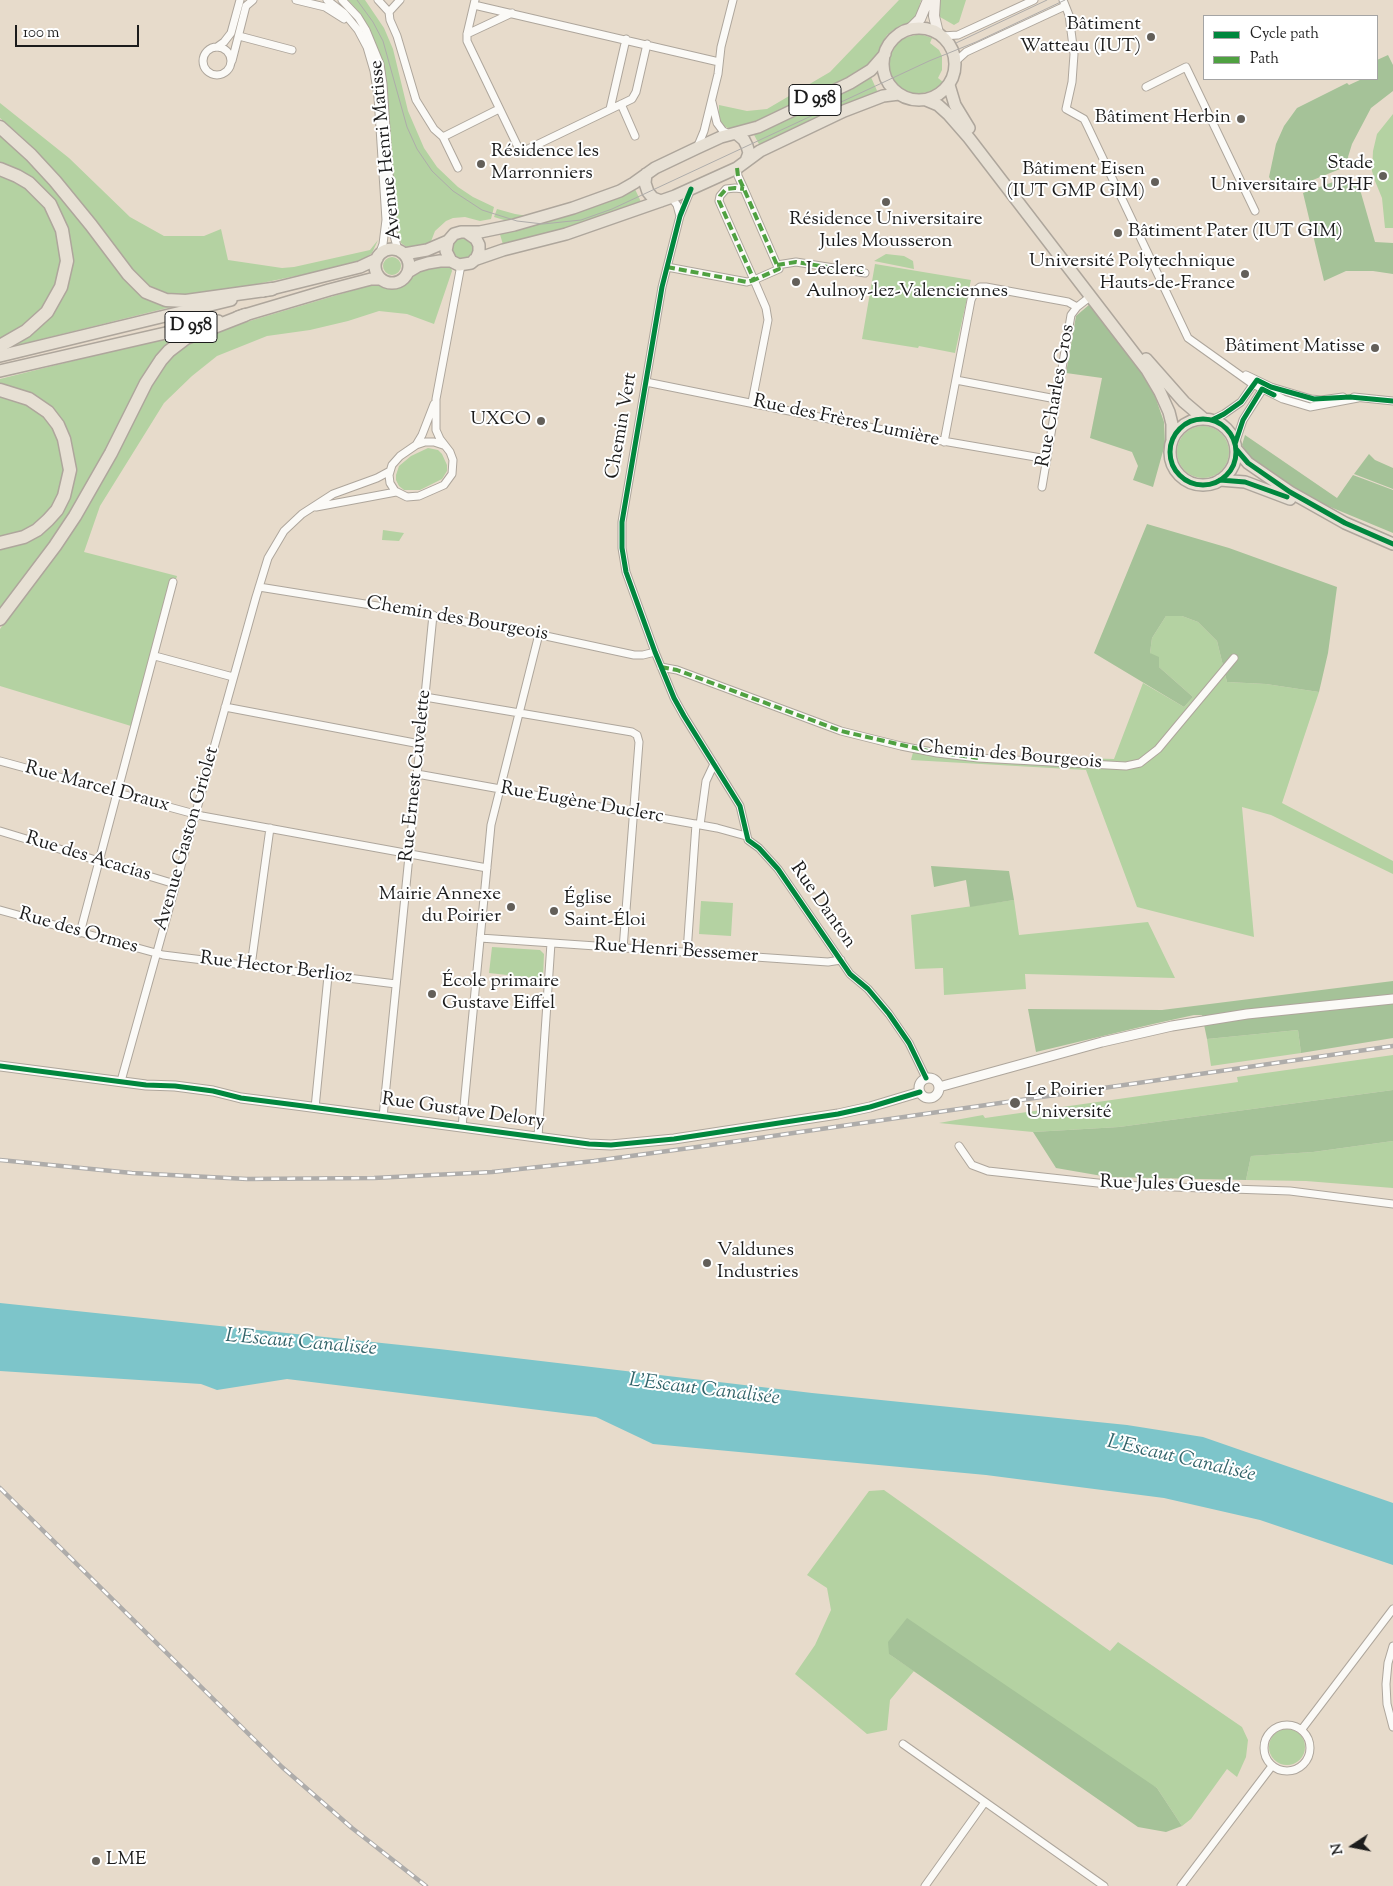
<!DOCTYPE html>
<html>
<head>
<meta charset="utf-8">
<style>
  body { margin:0 }
  #map { position:relative; width:1393px; height:1886px; overflow:hidden; background:#e7dbcb; font-family:"Sorts Mill Goudy",serif }
  canvas { display:block }
  .legend { position:absolute; left:1203px; top:15px; width:175px; height:65px; box-sizing:border-box; background:#fff; border:1px solid #a4a4a4; margin:0; padding:6px 9px; list-style:none; font-size:15px; color:#1c1c1c }
  .legend li { display:flex; align-items:center; gap:10px; height:25px }
  .legend b { width:25px; border:1px solid #a4a4a4 }
  .north { position:absolute; left:1328px; top:1821px; width:50px; height:50px; -webkit-text-stroke:4px #fff; paint-order:stroke; rotate:259deg; font-size:14px; font-weight:700; line-height:20px; text-align:center; color:#1c1c1c }
  .north::after { content:''; display:block; margin:auto; width:18px; height:22px; background:#1c1c1c; clip-path:polygon(50% 0,100% 100%,50% 72%,0 100%) }
  .scale { position:absolute; left:15px; top:25px; width:124px; height:22px; box-sizing:border-box; border:2px solid #1c1c1c; border-top:0; padding-left:6px; font-size:15px; line-height:18px; white-space:nowrap; color:#1c1c1c; -webkit-text-stroke:4px #fff; paint-order:stroke }
</style>
</head>
<body>
<div id="map">
<canvas width="1393" height="1886"></canvas>
<ul class="legend">
<li><b style="height:6px;background:#00873e"></b>Cycle path</li>
<li><b style="height:6px;background:#4fa141"></b>Path</li>
</ul>
<div class="north">N</div>
<div class="scale">100 m</div>
</div>
<script>
const ctx = document.querySelector('canvas').getContext('2d');
ctx.lineJoin = 'round';
function fillPath(path, color) {
  ctx.fillStyle = color;
  ctx.fill(path, 'evenodd');
}
function poly(rows) {
  const path = new Path2D();
  for (const r of rows) {
    if (r.length === 3) {
      path.moveTo(r[0] + r[2], r[1]);
      path.arc(r[0], r[1], r[2], 0, 2 * Math.PI);
      continue;
    }
    path.moveTo(r[0], r[1]);
    for (let i = 2; i < r.length; i += 2) path.lineTo(r[i], r[i + 1]);
  }
  return path;
}
function strokePath(path, color, width, dash) {
  ctx.strokeStyle = color;
  ctx.lineWidth = width;
  ctx.lineCap = dash ? 'butt' : 'round';
  ctx.setLineDash(dash || []);
  ctx.stroke(path);
}
function write(font, color, halo, rows, align = 'center') {
  ctx.font = font + ' "Sorts Mill Goudy",serif';
  ctx.lineWidth = 4;
  ctx.setLineDash([]);
  ctx.textBaseline = 'middle';
  ctx.strokeStyle = halo;
  ctx.fillStyle = color;
  for (const [text, x, y, turn = 0] of rows) {
    ctx.save();
    ctx.translate(x, y);
    ctx.rotate((+turn || 0) * Math.PI / 180);
    ctx.textAlign = isNaN(turn) ? turn : align;
    if (halo) ctx.strokeText(text, 0, 0);
    ctx.fillText(text, 0, 0);
    ctx.restore();
  }
}
fillPath(poly([
  [348,0,365,0,384,28,393,49,408,111,424,148,437,167,458,187,473,197,494,207,491,219,480,221,465,217,453,218,446,221,435,231,430,244,408,248,401,243,397,228,387,96,380,55,361,14],
  [899,0,921,0,916,18,910,23,893,30,887,35,882,43,876,60,860,73,760,123,731,130,719,123,719,105,747,111,767,109,830,72],
  [940,0,966,0,959,22,954,25,940,17],
  [920,34,932,38,930,43,939,50,942,56,942,70,938,78,943,82,933,91,917,94,907,92,896,84,890,73,889,66,890,56,896,45,904,38],
  [870,75,879,95,761,148,752,131],
  [0,103,69,158,130,217,164,236,204,236,221,229,228,260,282,268,294,267,370,250,378,240,372,253,363,260,344,266,223,291,188,296,168,293,144,285,72,194,22,137,0,118],
  [1393,114,1393,228,1385,228,1382,198,1375,181,1372,171,1373,151,1377,134],
  [0,132,54,185,122,273,172,305,171,307,6,348,66,283,54,204,0,166],
  [0,176,17,181,34,193,49,211,59,242,61,257,58,276,51,294,36,315,13,333,0,340],
  [634,187,642,204,504,248,499,231],
  [497,209,515,214,534,217,514,223,494,217],
  [462,249,11],
  [886,254,904,256,913,261,914,269,874,261],
  [392,266,9],
  [875,264,971,280,955,353,919,346,918,348,862,339],
  [446,265,451,267,452,271,434,324,407,314,379,311,348,321,310,330,267,336,217,356,192,376,164,403,100,506,84,552,177,576,131,726,0,686,0,629,85,512,159,370,174,352,194,339,216,331,371,285,382,285,387,287,398,288,425,268],
  [181,334,127,414,54,541,0,613,0,547,17,544,68,499,64,426,0,386,0,379],
  [0,397,14,399,38,410,52,425,58,439,64,465,63,481,57,499,41,520,24,531,0,538],
  [1203,452,26],
  [428,448,438,450,442,454,447,465,447,471,442,479,420,490,404,490,399,486,396,480,396,475,399,466,411,456],
  [383,530,404,533,399,541,382,540],
  [1166,616,1182,616,1198,622,1217,641,1227,682,1266,684,1319,692,1282,803,1393,861,1393,874,1271,815,1242,807,1254,937,1137,907,1086,770,911,760,915,745,983,755,1114,759,1143,683,1184,707,1193,697,1159,667,1150,653,1152,638],
  [1014,900,1019,935,1148,922,1175,978,1025,974,1026,989,944,995,943,968,915,969,911,915],
  [701,901,733,903,731,936,699,934],
  [492,947,540,950,544,954,543,979,489,973],
  [1298,1030,1301,1053,1211,1066,1207,1039],
  [1393,1055,1393,1090,1119,1127,1033,1132,939,1123,983,1115,985,1118,1238,1082,1237,1077],
  [1393,1141,1393,1188,1306,1181,1246,1180,1251,1156,1313,1152],
  [884,1490,1110,1651,1118,1642,1242,1727,1248,1740,1246,1757,1237,1777,1227,1769,1191,1819,1182,1826,1157,1788,889,1654,914,1671,890,1700,887,1730,867,1734,795,1674,815,1645,831,1610,827,1588,807,1575,869,1491],
  [1287,1747,18]
]), '#b4d2a2');
fillPath(poly([
  [1388,55,1393,65,1393,91,1371,108,1352,144,1348,157,1350,165,1293,188,1274,185,1269,177,1276,144,1284,126,1297,108,1347,83,1349,85,1362,79,1377,79,1377,60],
  [1352,175,1353,181,1361,193,1375,242,1393,243,1393,274,1373,271,1346,271,1324,281,1303,193],
  [1090,304,1139,365,1155,396,1164,422,1165,444,1153,487,1133,480,1138,466,1132,452,1090,438,1102,378,1066,373,1076,316],
  [1245,435,1337,498,1353,475,1393,490,1393,533,1323,504,1286,485,1250,458,1242,445],
  [1369,454,1375,460,1393,468,1393,489,1354,474],
  [1147,524,1229,548,1337,587,1328,653,1319,692,1266,684,1227,682,1217,641,1198,622,1182,616,1166,616,1152,638,1150,653,1159,657,1159,667,1193,697,1184,707,1094,653],
  [931,866,1009,871,1014,900,970,907,966,880,934,887],
  [1393,981,1393,1038,1301,1053,1298,1030,1207,1039,1202,1015,1194,1015,1153,1024,1036,1052,1028,1009,1162,1010],
  [1393,1090,1393,1141,1313,1152,1251,1156,1246,1180,1108,1177,1056,1168,1033,1132,1119,1127],
  [907,1618,1157,1788,1182,1826,1166,1832,1138,1827,889,1654,888,1642]
]), '#a5c298');
fillPath(poly([
  [0,1303,439,1349,812,1393,1127,1425,1203,1437,1393,1503,1393,1565,1260,1520,1164,1498,986,1475,653,1444,596,1417,287,1379,217,1390,201,1384,0,1371]
]), '#7dc5ca');
const minor = poly([
  [296,0,325,7,344,19],
  [327,0,344,13,358,30,367,47,374,71,378,97,386,220,383,244,379,255],
  [342,0,358,17,366,30,380,64,383,84,393,232,398,250],
  [378,0,389,12],
  [400,0,389,12,390,20,397,36,416,100,434,129,443,137,499,109],
  [475,0,467,34,467,41,518,147,522,150,528,149,632,99,636,92,647,44],
  [1063,0,1069,15,1074,54,1072,82,1066,109,1084,119,1087,125,1188,338,1251,383,1283,399,1310,407,1358,398],
  [474,5,719,62],
  [467,34,512,13],
  [239,36,292,50],
  [942,36,958,35,1034,0],
  [217,61,14],
  [217,47,224,42,231,33,240,0],
  [232,61,246,6,253,0],
  [955,62,966,52,1065,6],
  [1146,87,1186,67,1255,211],
  [712,102,717,123,723,131,729,134],
  [621,104,635,136],
  [610,109,626,39],
  [443,137,458,168],
  [697,148,704,131,718,74,721,47,733,0],
  [737,168,738,176,744,189,777,265,779,269,754,280,719,201,720,196,726,189,735,188,744,189],
  [691,189,680,216,662,287,622,522,622,548,626,572,655,652,674,698,684,716,740,806,748,840,759,848,778,869,850,974,868,989,889,1014,909,1043,926,1078],
  [671,197,677,205,680,216],
  [777,265,796,262,865,273],
  [667,267,747,282,754,280,766,308,768,320,752,402],
  [1246,375,1271,387,1311,399,1321,400,1343,397],
  [956,380,1056,399],
  [646,382,908,435,1047,459],
  [1354,397,1393,401],
  [1212,420,1224,414,1241,402,1255,382],
  [944,442,971,300,975,291,980,287,986,287,1068,302,1077,307],
  [1235,444,1243,420,1264,387],
  [416,445,422,435,434,404],
  [443,445,434,442,425,442,416,445,400,456,392,465,389,475,390,483,395,491,407,497,419,496,444,485,452,474,453,460,450,452,440,439,436,430,436,399,461,265],
  [1042,487,1071,315,1077,307,1091,296],
  [316,507,396,492],
  [259,587,421,613,446,619,518,630,634,655,643,655,655,652],
  [155,656,233,677],
  [661,667,677,670,841,731,901,746,937,753,978,758,1126,766,1140,763,1158,749,1234,658],
  [425,697,632,732,637,735,639,742,623,949],
  [225,707,420,744],
  [0,761,202,816,487,868],
  [417,774,717,828,746,836],
  [700,825,706,781,714,764],
  [0,831,175,884],
  [0,910,163,955,396,984],
  [80,933,173,582],
  [480,938,828,962,841,960],
  [687,952,696,824],
  [251,966,270,828],
  [121,1081,256,597,268,558,284,531,302,514,333,494,377,478,390,471],
  [315,1108,328,976],
  [383,1117,433,615],
  [462,1127,491,825,539,634],
  [538,1137,551,943],
  [959,1146,972,1165,988,1171,1116,1185,1290,1191,1393,1204],
  [1393,1646,1388,1663,1386,1684,1387,1704,1393,1727],
  [1287,1748,23],
  [1302,1729,1393,1609],
  [903,1744,1104,1886],
  [925,1886,985,1802],
  [1181,1886,1272,1766]
]);
const tertiary = poly([
  [0,1066,146,1085,175,1086,213,1091,241,1098,296,1105,589,1144,611,1145,674,1139,838,1114,870,1107,920,1092],
  [929,1088,10],
  [939,1087,1102,1042,1172,1026,1247,1014,1393,999]
]);
const secondary = poly([
  [935,0,934,16,938,33],
  [910,29,920,19,928,0]
]);
const primary = poly([
  [919,64,36],
  [949,85,955,105,969,128],
  [926,100,938,105,948,114,969,138,1147,370,1160,392,1169,412,1172,424,1172,439],
  [737,134,744,140,747,146,749,153,746,161],
  [646,174,645,183,648,192,653,198,661,201],
  [466,232,476,239,479,245,479,252,476,259,471,263,459,265,451,261,446,251,448,241,454,234,461,232,480,232,514,225,573,208,620,191,634,183,655,168,697,148,721,137,758,127,850,83,871,70,885,54],
  [392,266,17],
  [404,254,427,250,448,241],
  [474,260,503,250,566,234,675,196,737,168,760,151,844,111,883,96,899,94],
  [408,272,418,266,428,263,440,261,451,261],
  [263,291,360,267,377,259],
  [238,317,329,290,371,279,380,279],
  [0,356,231,300],
  [1146,359,1184,402,1204,419],
  [0,371,218,321],
  [1203,452,33],
  [1236,449,1248,463,1290,492,1345,523,1393,544],
  [1220,480,1245,482,1290,499]
]);
const motorway = poly([
  [0,127,31,155,55,181,91,225,128,274,146,292,166,300,186,301,272,289],
  [0,169,17,176,29,183,50,204,62,230,67,261,61,287,47,312,26,331,0,346],
  [0,390,29,399,48,412,58,425,64,439,70,470,64,496,57,510,48,520,37,530,24,537,0,543],
  [0,619,55,546,75,516,111,453,146,383,161,360,169,351,186,338,245,315]
]);
strokePath(minor, '#aea69c', 9);
strokePath(tertiary, '#aea69c', 11);
strokePath(secondary, '#aea69c', 12);
strokePath(primary, '#aea69c', 14);
strokePath(motorway, '#aea69c', 15);
strokePath(minor, '#fbfaf7', 7);
strokePath(tertiary, '#fbfaf7', 9);
strokePath(secondary, '#f4efe9', 10);
strokePath(primary, '#e7e0d4', 11);
strokePath(motorway, '#e7e0d4', 12);
strokePath(poly([
  [357,0,373,22,383,41,407,127,417,149,432,171,453,191,482,210,517,221,543,224,581,220,612,209,929,61,976,42,1065,0],
  [956,43,1047,0]
]), '#aeacaa', 1);
const rail = poly([
  [0,1160,132,1173,247,1179,374,1178,492,1172,594,1161,697,1147,1393,1046],
  [0,1488,282,1767,352,1828,426,1886]
]);
strokePath(rail, '#aeacaa', 4.5);
strokePath(rail, '#fff', 2.5, [8]);
strokePath(poly([
  [737,168,738,176,744,189,777,265,779,269,754,280,719,201,720,196,726,189,735,188,744,189],
  [777,265,796,262,865,273],
  [667,267,747,282,754,280],
  [661,667,677,670,841,731,928,751,978,758]
]), '#4fa141', 4, [8, 4]);
strokePath(poly([
  [691,189,680,216,662,287,622,522,622,548,626,572,655,652,674,698,684,716,740,806,748,840,759,848,778,869,850,974,868,989,889,1014,909,1043,926,1078],
  [1203,452,33],
  [1212,420,1224,414,1241,402,1257,380,1271,387,1314,399,1350,397,1393,401],
  [1235,444,1243,420,1262,389,1274,395],
  [1236,449,1248,463,1290,492,1345,523,1393,544],
  [1220,480,1245,482,1287,497],
  [0,1066,146,1085,175,1086,213,1091,241,1098,296,1105,589,1144,611,1145,674,1139,838,1114,870,1107,920,1092]
]), '#00873e', 5);
for (const [x, y, r, color] of [
  [1151,37,5,"#635f59"],
  [1241,119,5,"#635f59"],
  [481,164,5,"#635f59"],
  [1383,176,5,"#635f59"],
  [1155,182,5,"#635f59"],
  [886,202,5,"#635f59"],
  [1118,233,5,"#635f59"],
  [1245,274,5,"#635f59"],
  [796,282,5,"#635f59"],
  [1375,348,5,"#635f59"],
  [541,421,5,"#635f59"],
  [511,907,5,"#635f59"],
  [554,911,5,"#635f59"],
  [432,994,5,"#635f59"],
  [1015,1103,6,"#635f59"],
  [707,1263,5,"#635f59"],
  [96,1861,5,"#635f59"]
]) {
  const dot = new Path2D();
  dot.arc(x, y, r, 0, 2 * Math.PI);
  ctx.fillStyle = color;
  ctx.fill(dot);
  strokePath(dot, '#fff', 2);
}
for (const [x, y, w] of [
  [815,100,52],
  [191,327,52]
]) {
  const box = new Path2D();
  box.roundRect(x - w / 2, y - 15.5, w, 31, 4);
  ctx.fillStyle = '#fff';
  ctx.fill(box);
  strokePath(box, '#1c1c1c', 1);
}
write('bold 18px', '#1c1c1c', null, [
  ["D 958",815,100],
  ["D 958",191,327]
]);
write('19px', '#1c1c1c', '#fff', [
  ["Bâtiment",1141,26],
  ["Watteau (IUT)",1141,48],
  ["Bâtiment Herbin",1231,119],
  ["Résidence les",491,153,"left"],
  ["Marronniers",491,175,"left"],
  ["Stade",1373,165],
  ["Universitaire UPHF",1373,187],
  ["Bâtiment Eisen",1145,171],
  ["(IUT GMP GIM)",1145,193],
  ["Résidence Universitaire",886,221,"center"],
  ["Jules Mousseron",886,243,"center"],
  ["Bâtiment Pater (IUT GIM)",1128,233,"left"],
  ["Université Polytechnique",1235,263],
  ["Hauts-de-France",1235,285],
  ["Leclerc",806,271,"left"],
  ["Aulnoy-lez-Valenciennes",806,293,"left"],
  ["Bâtiment Matisse",1365,348],
  ["UXCO",531,421],
  ["Mairie Annexe",501,896],
  ["du Poirier",501,918],
  ["Église",564,900,"left"],
  ["Saint-Éloi",564,922,"left"],
  ["École primaire",442,983,"left"],
  ["Gustave Eiffel",442,1005,"left"],
  ["Le Poirier",1026,1092,"left"],
  ["Université",1026,1114,"left"],
  ["Valdunes",717,1252,"left"],
  ["Industries",717,1274,"left"],
  ["LME",106,1861,"left"]
], 'right');
write('19px', '#1c1c1c', '#fff', [
  ["Avenue Henri Matisse",387,150,-96],
  ["Rue Charles Cros",1057,396,-80],
  ["Rue des Frères Lumière",846,422,12],
  ["Chemin Vert",623,426,-80],
  ["Chemin des Bourgeois",457,620,10],
  ["Chemin des Bourgeois",1010,756,5],
  ["Rue Ernest Cuvelette",417,776,-84],
  ["Rue Marcel Draux",97,788,15],
  ["Rue Eugène Duclerc",582,804,10],
  ["Avenue Gaston Griolet",188,839,-74],
  ["Rue des Acacias",88,858,17],
  ["Rue Danton",822,906,55],
  ["Rue des Ormes",78,932,16],
  ["Rue Henri Bessemer",676,952,4],
  ["Rue Hector Berlioz",276,969,7],
  ["Rue Gustave Delory",463,1112,8],
  ["Rue Jules Guesde",1170,1186,2]
]);
write('italic 20px', '#33646a', '#fff', [
  ["L'Escaut Canalisée",301,1344,5],
  ["L'Escaut Canalisée",704,1391,7],
  ["L'Escaut Canalisée",1181,1460,13]
]);
</script>
</body>
</html>
